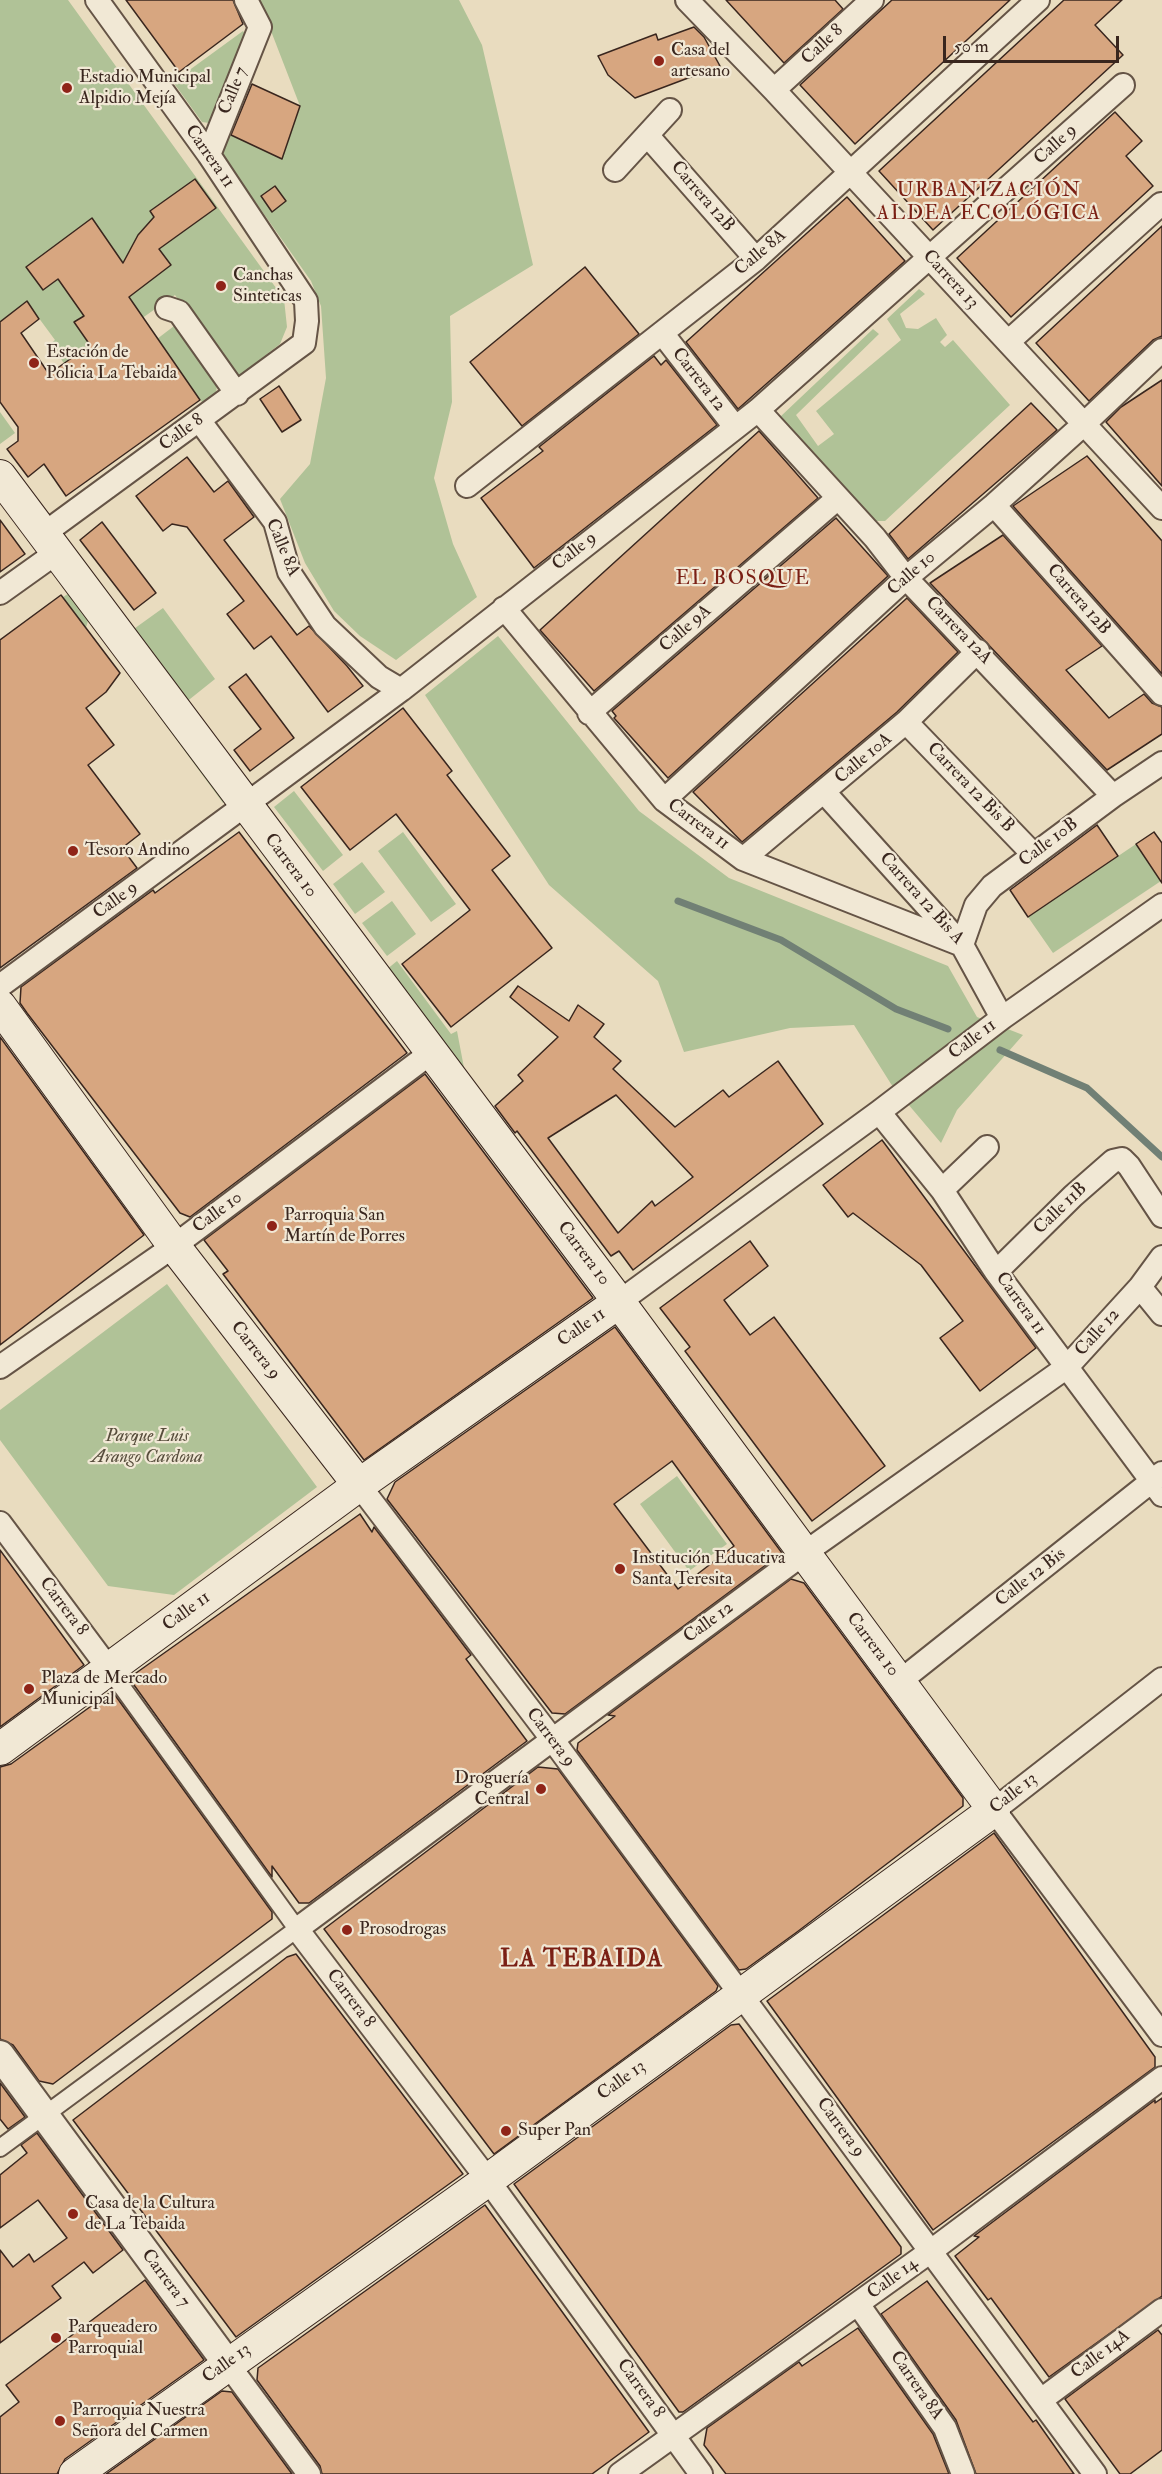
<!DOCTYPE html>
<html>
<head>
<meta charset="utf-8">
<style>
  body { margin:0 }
  #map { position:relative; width:1162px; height:2474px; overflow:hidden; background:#e9dcbf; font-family:"IM FELL Double Pica",serif }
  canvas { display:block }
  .scale { position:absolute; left:943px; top:36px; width:176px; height:27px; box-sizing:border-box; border:3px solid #39261e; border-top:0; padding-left:8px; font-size:18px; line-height:21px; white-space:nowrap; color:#39261e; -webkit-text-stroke:4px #f1e8d5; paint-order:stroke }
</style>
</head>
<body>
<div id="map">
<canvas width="1162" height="2474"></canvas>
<div class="scale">50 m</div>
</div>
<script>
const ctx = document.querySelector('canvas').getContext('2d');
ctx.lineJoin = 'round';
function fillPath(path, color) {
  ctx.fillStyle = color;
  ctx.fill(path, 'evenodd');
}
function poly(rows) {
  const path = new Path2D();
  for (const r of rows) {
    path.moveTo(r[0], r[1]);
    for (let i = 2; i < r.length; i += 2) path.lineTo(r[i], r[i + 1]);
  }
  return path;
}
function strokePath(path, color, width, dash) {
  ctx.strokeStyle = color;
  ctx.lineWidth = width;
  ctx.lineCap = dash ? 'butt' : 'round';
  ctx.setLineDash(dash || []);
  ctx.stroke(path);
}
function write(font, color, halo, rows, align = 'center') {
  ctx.font = font + ' "IM FELL Double Pica",serif';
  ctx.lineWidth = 4.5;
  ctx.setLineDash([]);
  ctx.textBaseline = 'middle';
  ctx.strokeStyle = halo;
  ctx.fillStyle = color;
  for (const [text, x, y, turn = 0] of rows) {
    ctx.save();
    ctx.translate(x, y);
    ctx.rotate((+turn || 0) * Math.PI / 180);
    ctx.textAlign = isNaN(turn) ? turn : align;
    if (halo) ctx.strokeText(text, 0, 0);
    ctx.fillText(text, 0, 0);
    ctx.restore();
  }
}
fillPath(poly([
  [0,0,68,0,284,299,287,327,280,344,235,379,175,295,104,345,79,384,50,344,55,340,27,302,0,322],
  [259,0,459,0,482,45,533,265,450,316,452,402,434,478,453,544,477,597,396,660,360,636,334,611,305,563,280,499,310,464,326,378,321,306,311,281,221,153,229,134,282,159,300,106],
  [243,31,245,34,215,117,209,123,202,122,173,82],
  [919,289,925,294,900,314,906,328,918,329,936,318,947,335,940,342,945,347,953,340,1010,405,885,521,876,521,780,417,873,329,879,334,796,415,818,446,834,434,816,411,901,340,887,319],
  [178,323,217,382,216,396,204,405,157,339],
  [0,412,15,433,0,444],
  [71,592,89,617,86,628,63,597],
  [163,608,215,679,185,703,131,631],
  [100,631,225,801,223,803,97,632],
  [498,636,639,811,729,878,948,966,977,1017,1023,1035,957,1110,941,1143,891,1084,854,1025,790,1028,684,1052,658,981,549,885,425,695],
  [294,791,343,855,323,871,274,807],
  [403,832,456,904,431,922,378,851],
  [1136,844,1161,881,1053,953,1028,917],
  [362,862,385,892,355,914,333,884],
  [392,901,416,934,387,956,362,923],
  [397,961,451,1034,457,1031,465,1073,386,970],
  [167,1284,317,1487,174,1595,108,1586,0,1440,0,1410],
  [677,1476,727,1544,689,1571,640,1504]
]), '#b0c297');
strokePath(poly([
  [678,901,781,940,896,1009,948,1029],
  [1000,1050,1087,1088,1162,1157]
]), '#718075', 7);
const building = poly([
  [126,0,233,0,243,24,179,72,126,0],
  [726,0,835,0,843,9,784,63,726,0],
  [892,0,1010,0,855,144,800,85,892,0],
  [1064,0,1122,0,1095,25,1123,55,933,230,879,171,1064,0],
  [694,27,704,37,720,66,635,98,608,75,598,56,656,34,658,40,694,27],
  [252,84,300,106,282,159,231,135,252,84],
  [1115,112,1142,141,1126,156,1153,186,1011,317,957,258,1115,112],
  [195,179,216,208,159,249,171,265,129,297,200,400,66,496,44,464,28,477,7,449,18,441,18,427,0,402,0,322,27,301,39,319,21,333,49,374,90,345,74,322,84,316,58,279,43,290,26,267,92,218,123,263,138,235,154,217,150,211,195,179],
  [275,186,286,201,272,212,261,196,275,186],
  [847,197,905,261,738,409,686,342,847,197],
  [1162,226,1162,336,1153,340,1089,401,1036,343,1162,226],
  [585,267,639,334,522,426,470,362,585,267],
  [654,356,661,365,666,360,717,425,534,568,481,498,543,451,539,447,654,356],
  [1162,380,1162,486,1106,422,1121,407,1162,380],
  [279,386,301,420,282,432,260,399,279,386],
  [1031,403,1057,430,908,559,889,534,1031,403],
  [759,431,818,498,594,691,540,630,759,431],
  [1087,456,1162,541,1162,674,1013,506,1087,456],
  [187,457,214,492,228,481,254,517,224,540,297,635,309,626,347,666,363,686,328,712,271,636,254,649,227,614,244,601,187,527,172,524,163,531,136,496,187,457],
  [836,518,888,576,668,778,614,718,616,716,612,711,836,518],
  [0,520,25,554,0,572,0,520],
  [102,522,156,593,134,610,80,540,102,522],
  [1003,535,1102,646,1066,670,1109,718,1144,694,1152,703,1162,707,1162,734,1107,770,930,583,1003,535],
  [61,595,120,673,106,692,86,708,114,745,88,765,140,834,122,848,137,868,0,968,0,640,61,595],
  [907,598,958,652,897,712,742,842,693,792,907,598],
  [246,674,294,738,250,771,234,750,261,729,229,687,246,674],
  [403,708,452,771,447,775,510,856,492,870,552,948,451,1027,402,964,470,910,396,814,350,850,301,787,403,708],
  [1097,825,1118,856,1028,917,1010,890,1097,825],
  [239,832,407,1053,190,1217,180,1213,27,1013,20,1003,21,987,153,890,155,893,239,832],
  [1154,832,1162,843,1162,883,1136,844,1154,832],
  [518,986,569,1021,578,1005,604,1024,594,1037,621,1061,613,1069,675,1127,723,1090,729,1097,778,1061,823,1124,633,1270,619,1251,611,1256,517,1131,515,1133,495,1106,523,1081,518,1075,558,1037,510,997,518,986],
  [616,1095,693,1177,655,1206,652,1201,618,1233,548,1138,616,1095],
  [0,1037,144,1235,0,1345,0,1037],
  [425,1074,593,1298,364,1460,223,1274,228,1271,204,1240,425,1074],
  [882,1140,1036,1348,980,1391,940,1338,963,1321,921,1265,853,1213,848,1217,823,1185,882,1140],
  [750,1241,768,1266,724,1300,750,1335,774,1317,885,1466,812,1521,685,1351,690,1347,660,1308,750,1241],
  [615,1327,782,1553,565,1714,552,1713,387,1499,395,1482,615,1327],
  [672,1461,734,1546,678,1589,614,1504,672,1461],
  [360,1514,372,1532,374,1527,471,1655,466,1659,527,1741,309,1903,299,1903,272,1866,272,1877,129,1678,360,1514],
  [0,1550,84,1665,0,1727,0,1550],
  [791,1579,804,1583,963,1798,963,1806,797,1932,746,1969,739,1970,577,1750,578,1743,615,1716,608,1715,791,1579],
  [112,1691,272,1912,272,1919,53,2084,39,2081,13,2045,0,2039,0,1767,11,1764,112,1691],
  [538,1767,558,1769,718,1986,716,1991,494,2154,324,1929,538,1767],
  [994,1833,1155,2057,1155,2067,933,2230,767,2001,994,1833],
  [296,1954,463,2174,236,2337,73,2120,287,1957,296,1954],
  [739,2024,901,2247,901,2254,683,2412,679,2412,514,2184,731,2025,739,2024],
  [0,2083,25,2117,8,2129,0,2119,0,2083],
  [1162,2098,1162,2296,1049,2377,991,2298,988,2300,955,2256,979,2237,974,2236,1155,2100,1155,2103,1162,2098],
  [37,2133,123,2250,93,2273,84,2262,52,2286,61,2298,0,2343,0,2250,13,2267,29,2254,34,2262,67,2238,38,2200,0,2228,0,2175,27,2153,21,2145,37,2133],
  [485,2205,649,2432,592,2474,322,2474,320,2466,257,2380,258,2368,485,2205],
  [145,2280,204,2360,65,2459,57,2474,0,2474,0,2417,19,2402,6,2385,145,2280],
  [927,2281,1033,2422,1036,2420,1074,2474,976,2474,956,2420,881,2314,927,2281],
  [858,2328,933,2434,949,2474,726,2474,704,2445,707,2428,799,2362,802,2366,858,2328],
  [1158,2330,1162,2335,1162,2450,1130,2474,1120,2474,1065,2399,1158,2330],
  [222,2391,232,2392,292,2474,106,2474,222,2391]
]);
fillPath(building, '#d7a680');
strokePath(building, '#39261e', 1.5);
const pedestrian = poly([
  [0,2148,297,1929,109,1669]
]);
const minor = poly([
  [687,0,774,90,1162,508],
  [774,90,872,0],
  [647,135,756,259],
  [209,155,260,27,246,0],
  [615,170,670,110],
  [167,308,179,312,237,394],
  [662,333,735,427],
  [1008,342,1161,204],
  [758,410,875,538,906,578,1113,796],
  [199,420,275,522,289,572,325,626,379,677,401,690],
  [467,486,756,259,1038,0],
  [994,505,1162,694],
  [42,535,304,343,307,321,306,301,209,155,97,0],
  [0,593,56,553],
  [504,608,664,800,743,859,962,945,976,905,992,886,1113,796,1162,763],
  [589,713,838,498],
  [906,722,1033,854],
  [824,792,962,945,1002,1018],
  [664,800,906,578,994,505,1084,424,1162,350],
  [743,859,906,722,978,651],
  [0,986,401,690,758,410,1123,85],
  [879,1112,942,1190,996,1272,1162,1495],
  [942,1190,987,1147],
  [996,1272,1073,1196,1113,1161,1122,1159,1129,1166,1162,1216],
  [1140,1287,1162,1314],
  [619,1302,879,1112,1002,1018,1162,905],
  [0,1367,174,1246,432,1052],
  [359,1485,552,1739,1095,2474],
  [0,1523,109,1669],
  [1162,1679,994,1810,1162,2035],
  [899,1682,1162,1473],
  [858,2304,945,2428,963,2474],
  [227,2363,309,2474],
  [1041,2400,1162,2310],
  [620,2474,931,2251,1162,2078],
  [701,2474,488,2180,297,1929,803,1554,1067,1367,1140,1287,1162,1257]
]);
const tertiary = poly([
  [0,2055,227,2363]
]);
const secondary = poly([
  [0,476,619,1302,994,1810,488,2180,75,2474],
  [0,1006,174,1246,359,1485],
  [0,1749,359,1485,619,1302]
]);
strokePath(pedestrian, '#655446', 20);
strokePath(minor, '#655446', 26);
strokePath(tertiary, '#655446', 32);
strokePath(secondary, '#39261e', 34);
strokePath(pedestrian, '#f1e8d5', 16);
strokePath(minor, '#f1e8d5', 22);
strokePath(tertiary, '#f1e8d5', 28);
strokePath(secondary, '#f1e8d5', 32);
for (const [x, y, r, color] of [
  [659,61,6,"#8f2418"],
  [67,88,6,"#8f2418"],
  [221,286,6,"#8f2418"],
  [34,363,6,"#8f2418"],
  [73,851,6,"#8f2418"],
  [272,1226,6,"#8f2418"],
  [620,1569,6,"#8f2418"],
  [29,1689,6,"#8f2418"],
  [541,1789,6,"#8f2418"],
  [347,1930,6,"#8f2418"],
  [506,2131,6,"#8f2418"],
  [73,2214,6,"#8f2418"],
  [56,2338,6,"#8f2418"],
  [60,2421,6,"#8f2418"]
]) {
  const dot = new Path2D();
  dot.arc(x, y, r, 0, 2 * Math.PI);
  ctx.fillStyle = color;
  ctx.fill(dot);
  strokePath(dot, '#f1e8d5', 2);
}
write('18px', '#39261e', '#f1e8d5', [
  ["Calle 8",823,45,-43],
  ["Calle 7",234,91,-68],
  ["Calle 9",1056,145,-42],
  ["Carrera 11",209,157,55],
  ["Carrera 12B",702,197,49],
  ["Calle 8A",761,253,-40],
  ["Carrera 13",950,280,47],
  ["Carrera 12",698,380,52],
  ["Calle 8",182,433,-36],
  ["Calle 8A",282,548,67],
  ["Calle 9",575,552,-38],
  ["Calle 10",912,574,-41],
  ["Carrera 12B",1078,600,49],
  ["Calle 9A",686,629,-41],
  ["Carrera 12A",958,631,46],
  ["Calle 10A",864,759,-40],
  ["Carrera 12 Bis B",970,788,46],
  ["Carrera 11",698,825,37],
  ["Calle 10B",1049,843,-37],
  ["Carrera 10",290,866,53],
  ["Carrera 12 Bis A",921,899,48],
  ["Calle 9",116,901,-36],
  ["Calle 11",973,1040,-37],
  ["Calle 11B",1061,1209,-44],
  ["Calle 10",218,1213,-37],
  ["Carrera 10",583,1254,53],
  ["Carrera 11",1020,1304,54],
  ["Calle 11",582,1328,-35],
  ["Calle 12",1098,1333,-48],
  ["Carrera 9",255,1351,52],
  ["Calle 12 Bis",1031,1578,-38],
  ["Carrera 8",63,1607,53],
  ["Calle 11",187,1612,-36],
  ["Calle 12",709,1623,-36],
  ["Carrera 10",872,1645,53],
  ["Carrera 9",550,1738,53],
  ["Calle 13",1014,1794,-38],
  ["Carrera 8",350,1999,53],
  ["Calle 13",622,2081,-36],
  ["Carrera 9",840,2128,54],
  ["Carrera 7",165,2279,53],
  ["Calle 14",893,2279,-36],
  ["Calle 14A",1101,2355,-37],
  ["Calle 13",227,2364,-36],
  ["Carrera 8A",916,2386,55],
  ["Carrera 8",640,2389,54]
]);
write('18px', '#39261e', '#f1e8d5', [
  ["Casa del",671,51],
  ["artesano",671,72],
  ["Estadio Municipal",79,78],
  ["Alpidio Mejía",79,99],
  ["Canchas",233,276],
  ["Sinteticas",233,297],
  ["Estación de",46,353],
  ["Policia La Tebaida",46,374],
  ["Tesoro Andino",85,851],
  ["Parroquia San",284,1216],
  ["Martín de Porres",284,1237],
  ["Institución Educativa",632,1559],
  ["Santa Teresita",632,1580],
  ["Plaza de Mercado",41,1679],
  ["Municipal",41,1700],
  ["Droguería",529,1779,"right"],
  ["Central",529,1800,"right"],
  ["Prosodrogas",359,1930],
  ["Super Pan",518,2131],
  ["Casa de la Cultura",85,2204],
  ["de La Tebaida",85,2225],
  ["Parqueadero",68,2328],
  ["Parroquial",68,2349],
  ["Parroquia Nuestra",72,2411],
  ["Señora del Carmen",72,2432]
], 'left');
write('italic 18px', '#574d3c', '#f1e8d5', [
  ["Parque Luis",147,1437],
  ["Arango Cardona",147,1458]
]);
ctx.letterSpacing = '1.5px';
write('20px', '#7a1f14', '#f1e8d5', [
  ["URBANIZACIÓN",989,192],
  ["ALDEA ECOLÓGICA",989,215],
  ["EL BOSQUE",743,580]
]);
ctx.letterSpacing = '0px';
ctx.letterSpacing = '1.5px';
write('bold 24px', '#7a1f14', '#f1e8d5', [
  ["LA TEBAIDA",582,1961]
]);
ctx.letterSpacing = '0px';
</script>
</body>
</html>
